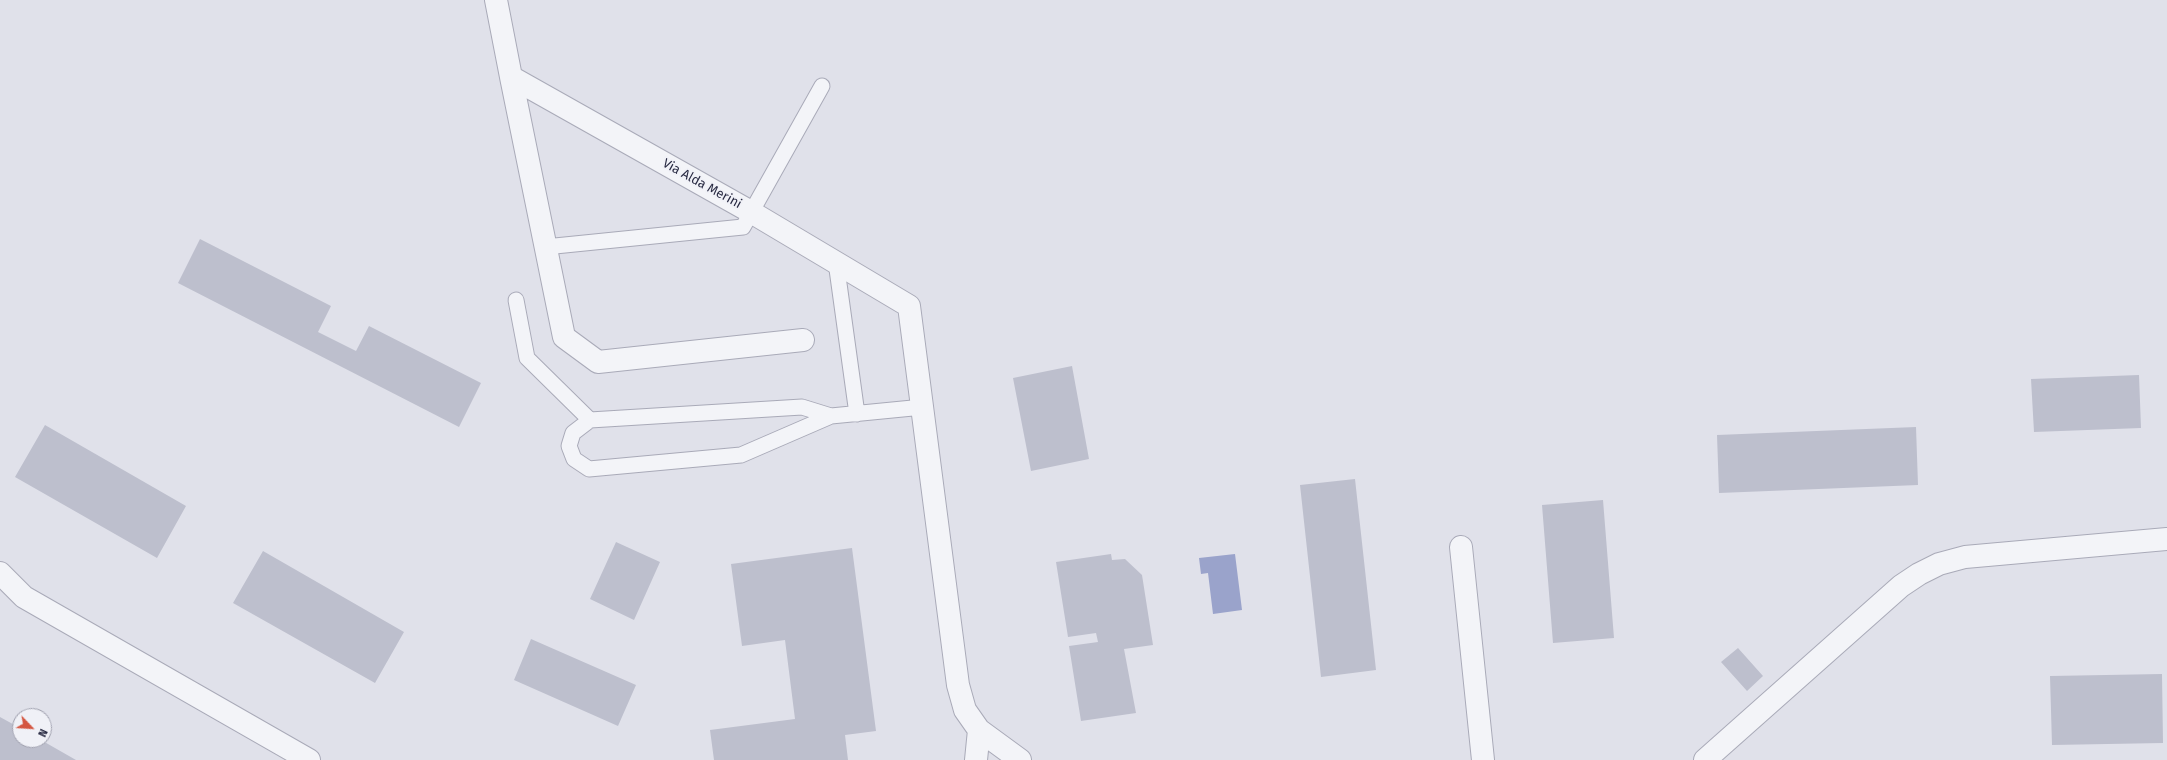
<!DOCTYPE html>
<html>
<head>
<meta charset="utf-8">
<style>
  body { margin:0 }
  #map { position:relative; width:2167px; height:760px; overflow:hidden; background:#e0e1ea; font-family:"Fira Sans",sans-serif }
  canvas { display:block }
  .north { position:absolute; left:12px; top:708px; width:40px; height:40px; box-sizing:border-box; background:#f0f1f7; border:1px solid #a0a1af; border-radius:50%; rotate:115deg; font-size:11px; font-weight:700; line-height:16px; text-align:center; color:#282a42 }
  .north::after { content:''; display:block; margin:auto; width:14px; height:18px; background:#d45641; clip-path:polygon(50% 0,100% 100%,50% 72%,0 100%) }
</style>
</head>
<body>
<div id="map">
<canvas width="2167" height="760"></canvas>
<div class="north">N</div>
</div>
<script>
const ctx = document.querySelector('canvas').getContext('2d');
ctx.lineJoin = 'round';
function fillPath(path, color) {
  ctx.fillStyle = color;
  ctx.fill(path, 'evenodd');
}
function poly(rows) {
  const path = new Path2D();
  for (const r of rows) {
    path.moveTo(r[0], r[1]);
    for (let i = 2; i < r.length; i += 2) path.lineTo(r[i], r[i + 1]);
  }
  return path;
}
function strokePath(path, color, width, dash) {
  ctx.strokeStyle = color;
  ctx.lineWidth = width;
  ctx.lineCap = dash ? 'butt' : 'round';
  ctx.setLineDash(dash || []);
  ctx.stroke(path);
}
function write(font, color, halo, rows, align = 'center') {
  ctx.font = font + ' "Fira Sans",sans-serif';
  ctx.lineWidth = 3.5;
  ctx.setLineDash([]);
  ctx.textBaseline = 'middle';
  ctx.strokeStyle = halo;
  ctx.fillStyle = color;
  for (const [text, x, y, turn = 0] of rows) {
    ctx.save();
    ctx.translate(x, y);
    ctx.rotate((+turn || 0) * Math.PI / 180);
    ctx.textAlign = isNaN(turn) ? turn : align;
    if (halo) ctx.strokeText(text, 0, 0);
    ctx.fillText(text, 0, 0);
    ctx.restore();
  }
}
fillPath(poly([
  [1235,554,1242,610,1213,614,1208,573,1201,574,1199,558]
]), '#9aa3cb');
fillPath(poly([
  [200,239,331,306,318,332,356,351,369,326,481,383,459,427,178,283],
  [1072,366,1089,459,1031,471,1013,378],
  [2139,375,2141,428,2034,432,2031,379],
  [45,425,186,506,157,558,15,477],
  [1916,427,1918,485,1719,493,1717,435],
  [1355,479,1376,670,1321,677,1300,485],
  [1603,500,1614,638,1553,643,1542,505],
  [616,542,660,562,634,620,590,599],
  [852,548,876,731,845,735,848,760,714,760,710,730,795,719,785,640,742,646,731,564],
  [263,551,404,632,375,683,233,603],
  [1111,554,1112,560,1125,559,1142,575,1153,645,1124,649,1136,713,1081,721,1069,646,1098,642,1096,633,1068,637,1056,562],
  [531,639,636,685,618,726,514,680],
  [1738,648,1763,676,1747,691,1721,662],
  [2162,674,2163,743,2052,745,2050,676],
  [0,717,20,728,20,740,41,740,76,760,0,760]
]), '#bdbfcd');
const lane = poly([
  [545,247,743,227,822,86],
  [836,262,857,414],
  [516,300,527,358,590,420],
  [831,416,802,407,590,420,573,433,569,446,574,459,589,469,741,455,831,416,923,407]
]);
const street = poly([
  [496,0,511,77,751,212,909,306,958,685,965,710,979,730,976,760],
  [511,77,564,337,598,362,803,340],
  [1461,547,1483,760],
  [0,573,24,597,309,760],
  [979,730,1020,760],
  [1705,760,1901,586,1919,574,1939,564,1965,557,2167,539]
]);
strokePath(lane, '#a9aab8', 17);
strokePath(street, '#a9aab8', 24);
strokePath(lane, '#f3f4f8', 15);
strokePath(street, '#f3f4f8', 22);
write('13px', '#282a42', '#f0f1f7', [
  ["Via Alda Merini",702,184,29]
]);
</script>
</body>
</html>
